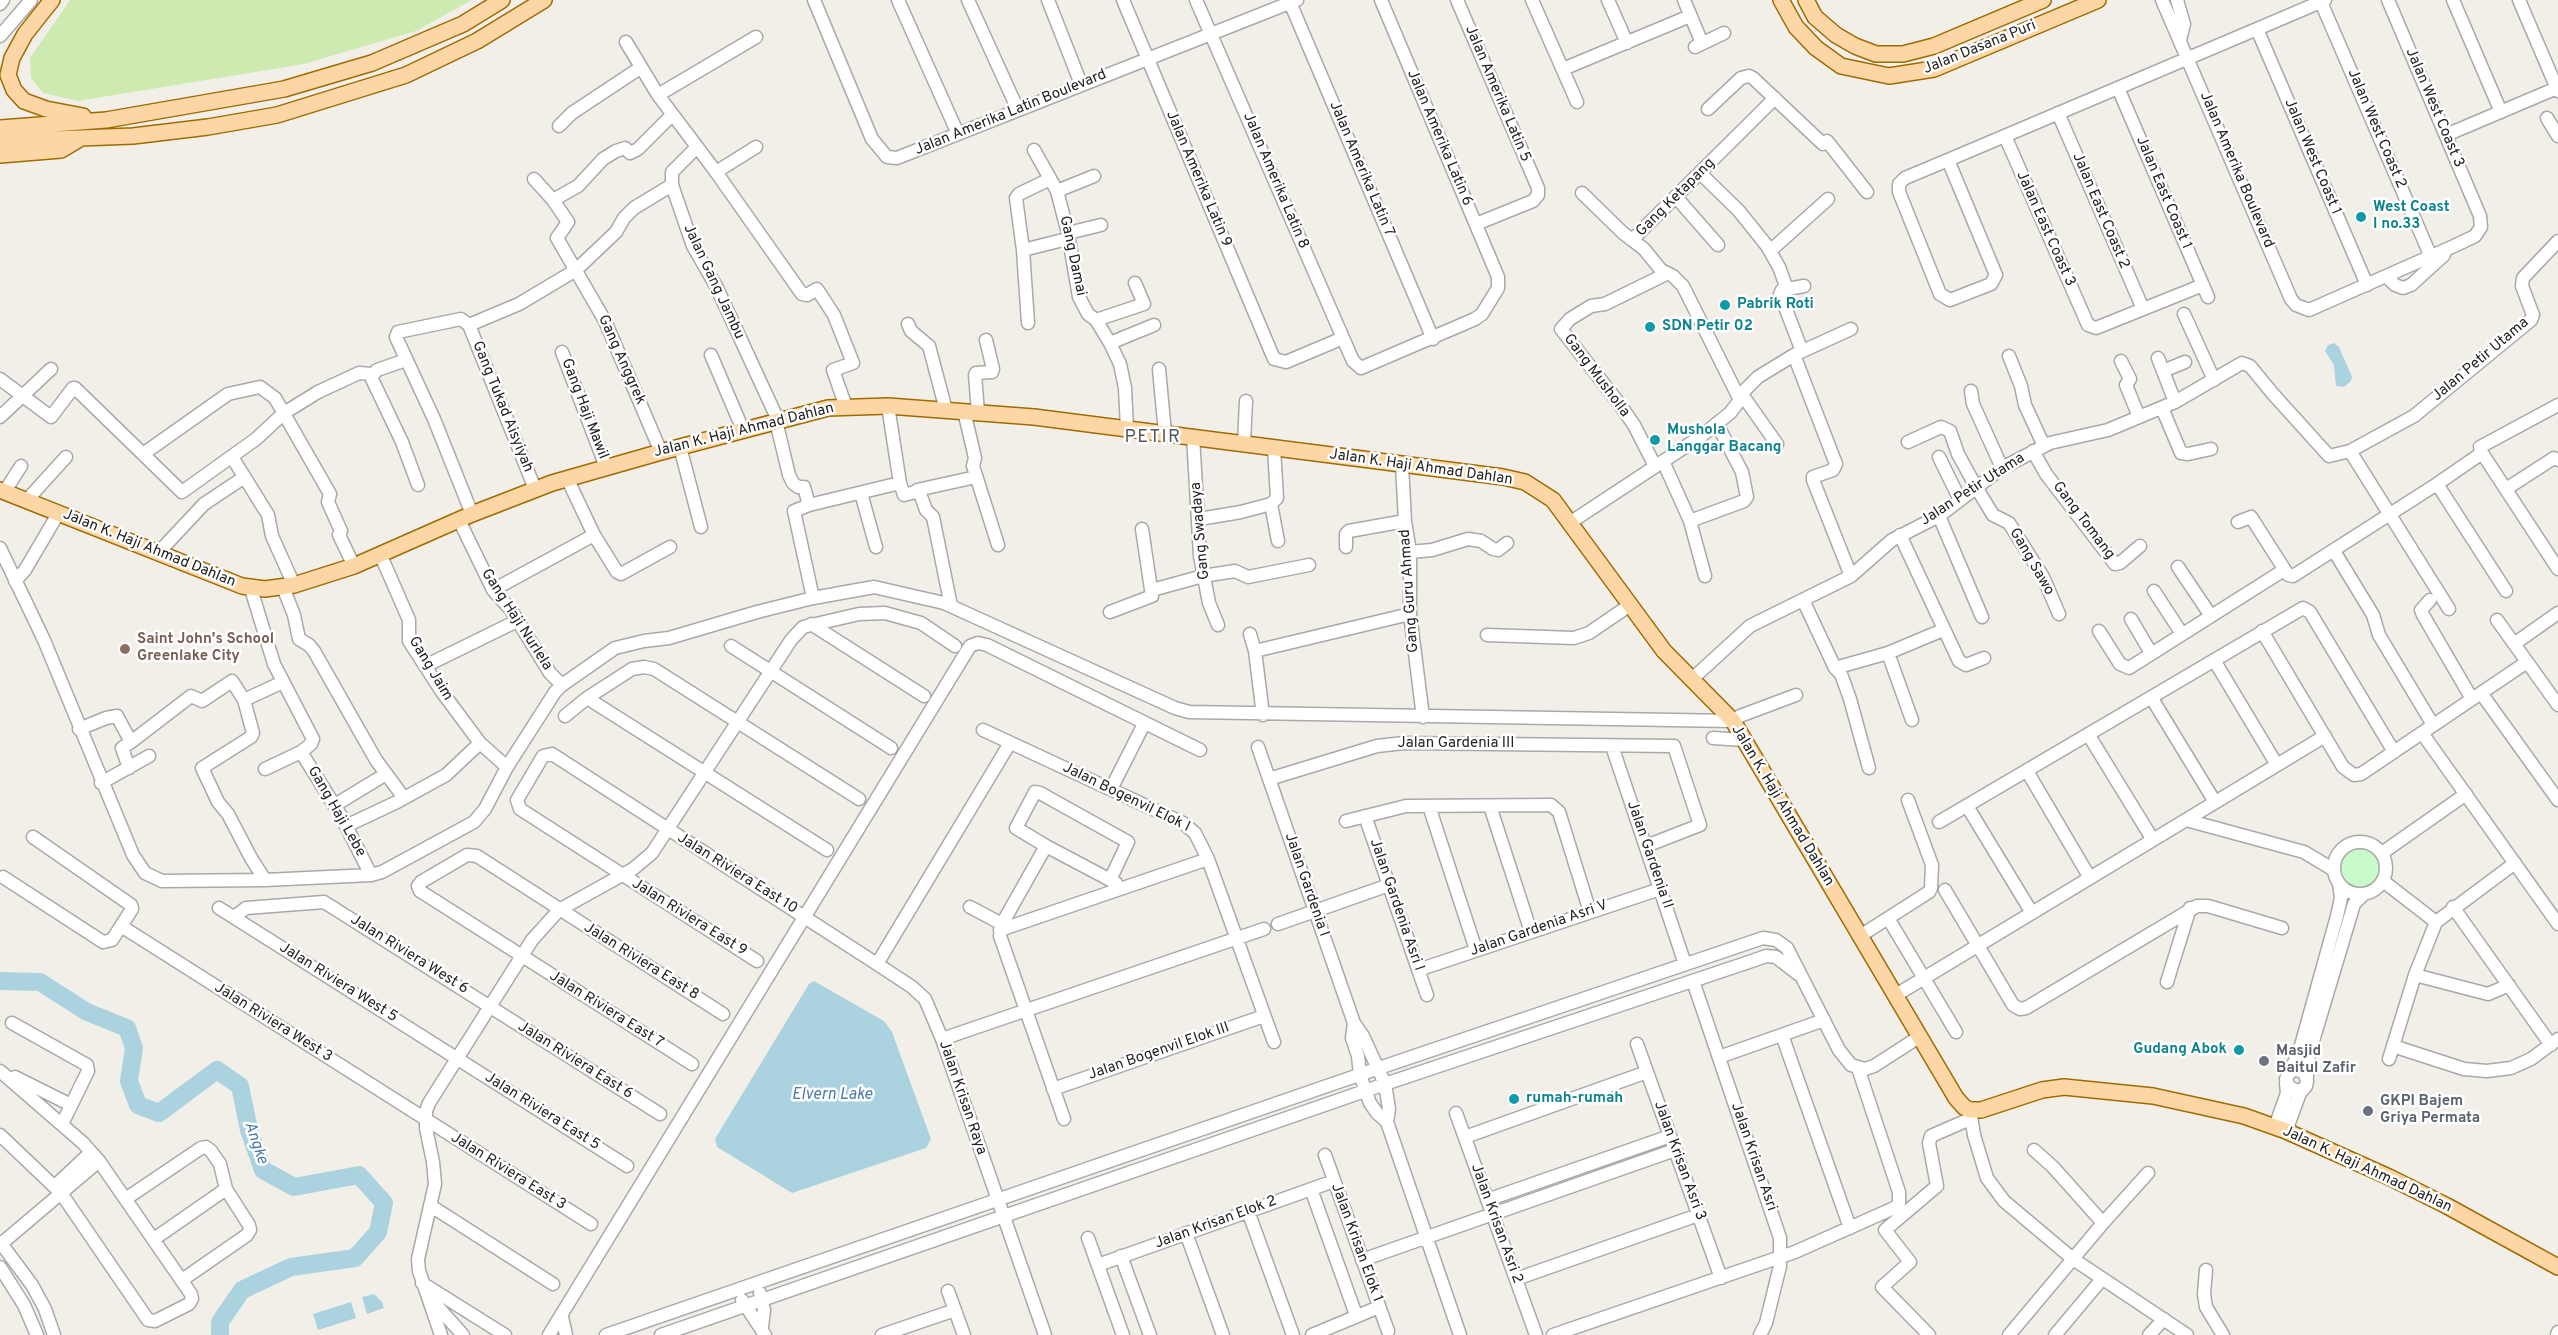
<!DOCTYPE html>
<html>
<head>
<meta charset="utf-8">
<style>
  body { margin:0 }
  canvas { display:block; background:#f2efe9 }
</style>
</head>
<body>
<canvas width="2558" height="1335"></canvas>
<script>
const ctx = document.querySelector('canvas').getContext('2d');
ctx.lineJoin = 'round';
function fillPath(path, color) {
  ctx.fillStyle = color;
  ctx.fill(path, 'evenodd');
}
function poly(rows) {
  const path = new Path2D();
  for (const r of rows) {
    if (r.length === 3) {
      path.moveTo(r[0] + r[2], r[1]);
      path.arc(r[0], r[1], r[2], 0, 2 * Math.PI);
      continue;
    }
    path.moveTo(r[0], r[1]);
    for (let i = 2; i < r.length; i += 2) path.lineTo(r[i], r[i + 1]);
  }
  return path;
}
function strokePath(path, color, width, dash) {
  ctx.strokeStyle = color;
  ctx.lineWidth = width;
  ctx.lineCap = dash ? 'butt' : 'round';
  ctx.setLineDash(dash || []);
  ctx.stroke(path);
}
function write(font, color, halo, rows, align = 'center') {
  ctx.font = font + ' Overpass,sans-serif';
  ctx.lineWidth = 5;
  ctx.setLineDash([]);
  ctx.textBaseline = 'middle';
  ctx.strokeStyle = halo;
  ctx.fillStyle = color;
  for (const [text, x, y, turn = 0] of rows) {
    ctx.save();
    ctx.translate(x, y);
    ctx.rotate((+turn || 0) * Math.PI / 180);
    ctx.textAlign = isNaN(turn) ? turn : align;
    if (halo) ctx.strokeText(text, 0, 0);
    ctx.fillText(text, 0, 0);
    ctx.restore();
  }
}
fillPath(poly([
  [70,0,472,0,416,31,304,64,78,101,43,93,31,78,30,58]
]), '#cdebb0');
fillPath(poly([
  [2366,841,2382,851,2385,872,2371,887,2351,886,2339,869,2346,849]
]), '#c8facc');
fillPath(poly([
  [2334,343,2339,347,2352,377,2351,381,2344,387,2336,386,2334,365,2325,351,2328,345],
  [814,981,884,1021,892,1032,931,1139,926,1148,792,1193,717,1147,715,1139,809,984],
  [374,1294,382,1302,384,1308,367,1314,362,1297],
  [351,1302,356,1318,318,1330,313,1314]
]), '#aad3df');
strokePath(poly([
  [0,981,40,982,87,1012,127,1028,134,1048,129,1081,138,1105,159,1113,217,1070,240,1086,249,1130,263,1170,294,1187,359,1175,384,1203,378,1232,355,1258,291,1267,242,1290,220,1322,220,1335]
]), '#aad3df', 18);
const minor = poly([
  [814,0,872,139,887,157,897,158,1297,0],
  [898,0,958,134],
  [968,0,1018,110],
  [1048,0,1081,84],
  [1123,0,1274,359,1286,362,1343,338],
  [1196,0,1353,361,1361,368,1475,319,1482,314,1498,288,1498,277,1381,0],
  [1289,0,1433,339],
  [1457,0,1538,188,1538,195,1533,201,1476,224],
  [1532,0,1577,102],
  [1608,0,1627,43],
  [1684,0,1702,43],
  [2162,0,2291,299,2296,305,2309,310,2454,246,2475,236,2481,227,2480,216,2388,0],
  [2177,0,2184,24,2180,40],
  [2453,0,2501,112],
  [2519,0,2558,91],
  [2321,2,2431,257],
  [0,4,3,0],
  [2257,29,2367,285],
  [0,36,31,0],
  [626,42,658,95,716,172,802,294,807,295,817,289,834,315,853,363,833,370,846,407],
  [1695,47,1724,33],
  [1563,69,1690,16],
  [2118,88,2208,297],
  [658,95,756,37],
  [1708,109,1741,78,1749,76,1753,78,1823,144,1827,141,1867,192],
  [2058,113,2143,309],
  [2547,118,2558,136],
  [559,126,572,113,640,68],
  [2446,135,2557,88],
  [2005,136,2088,325,2096,328,2203,285],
  [696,148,672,172,672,185,693,246,716,286,778,420],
  [1034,150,1057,191,1068,233,1079,297,1088,314,1096,320,1110,343,1120,364,1125,388,1127,429],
  [1948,160,1996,275,1991,284,1950,300,1940,294,1899,192,1899,184,1905,178,1948,160,2257,29,2325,0],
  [716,172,756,147],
  [1700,173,1739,211,1767,246,1779,267,1787,289],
  [534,179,553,200,568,222,557,238,605,321,661,452],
  [1057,191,1094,176],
  [1676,197,1718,245],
  [553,200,578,186,603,159,616,151,625,148,630,153,638,149,672,115],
  [1068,233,1101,225],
  [1633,239,1775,98],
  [1023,250,1016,198,1019,194,1050,179],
  [1770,251,1828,199],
  [2387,277,2395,285,2403,288,2411,285,2444,255],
  [2184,314,2214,380],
  [1096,320,1144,304,1135,283],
  [1028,323,1023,250,1067,239],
  [908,324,911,331,929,346,946,410],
  [469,325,461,319,398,332,396,337,434,419,472,514],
  [469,325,519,304,576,270,616,232,624,218,634,208,672,185],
  [469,325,535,489],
  [1110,343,1154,325],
  [1802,351,1780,294,1782,290,1804,286],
  [562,352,606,467],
  [711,355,743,430],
  [1794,355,1836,464,1833,470,1813,477,1813,480,1851,576],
  [2009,356,2021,386,2025,405,2044,446],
  [2158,358,2175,402],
  [406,360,377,370,371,377,402,442,418,485],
  [2121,361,2130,379,2126,385,2139,417],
  [1159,369,1165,433],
  [2163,371,2185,362],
  [0,379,51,417,73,388,75,388,182,492,256,439,284,413,318,392,359,373,372,374],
  [1971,391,1973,404,2002,468],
  [1743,396,1777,444],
  [1740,400,1745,390,1758,377,1794,355,1851,329],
  [888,406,900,483],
  [2162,408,2181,453,2188,454,2211,449],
  [964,411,975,458,973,466,998,545],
  [978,412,975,375,976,373,992,372,993,369,986,340],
  [0,417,51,369],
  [776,421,789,475,793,483,798,487,804,487,809,505],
  [1193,436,1200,556,1209,603,1218,625],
  [1908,442,1941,427,1950,431,1958,454,1976,487,1993,515,2009,523,2043,577,2059,614],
  [1244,443,1246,401],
  [680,447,701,527],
  [1274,448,1277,498,1271,504,1278,541],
  [2033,451,2046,474,2115,564,2120,563,2140,546],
  [2350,451,2449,609],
  [2482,453,2558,569],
  [143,454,228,394,260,387,275,398,330,494,328,502,341,531,339,535,354,566],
  [232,457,268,515,272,536,294,585],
  [1939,457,1960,500],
  [1663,461,1690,521,1705,576],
  [1402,465,1405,521,1410,552,1410,614,1423,717],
  [1655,466,1634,425,1618,402,1561,329,1570,319,1591,306,1605,304,1666,274],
  [567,478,594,535,617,572,621,574,670,547],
  [2437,484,2506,591],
  [2506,489,2554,458,2558,460],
  [917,490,976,477],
  [5,491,21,466],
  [861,493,876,547],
  [27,500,66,457],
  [1939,516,1982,617],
  [1199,519,1241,512,1271,504],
  [459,520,493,590,511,610,550,673,562,685],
  [1690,521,1744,501,1747,497,1742,472,1717,424],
  [1571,522,1700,437,1730,413,1740,400,1683,286,1673,276,1661,270,1644,249,1623,233,1582,193],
  [2238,522,2251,517,2288,575,2293,576,2437,484,2482,453,2480,447,2558,405],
  [1900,535,1959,661,1966,665,1984,658],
  [1346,547,1346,534,1349,531,1405,521],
  [0,548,44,640,133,855,145,873,162,881,265,880,371,875,382,872,474,822,485,809,507,767,555,692,562,685,615,648,644,641,669,638,757,612,813,598,874,587,944,603,1175,708,1189,712,1733,721,1740,716,1796,695],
  [2334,551,2373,615,2379,635,2433,725],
  [159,552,204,504,243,478],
  [1410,552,1432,550,1468,539,1481,541,1493,549,1498,550,1507,543],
  [381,556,409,620,409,641,442,692,480,743,507,767],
  [2178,567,2211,616],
  [15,581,25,570,58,514],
  [283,587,294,615,299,639,309,645,314,651,376,760,404,798],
  [251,589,274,664,313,739,311,744,301,752,341,816,371,875],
  [493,590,594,535],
  [1152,590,1203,576,1235,571,1248,577,1309,565],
  [2154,591,2182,634],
  [813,598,794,511,809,505,900,483,904,495,919,491,926,510,933,517,951,606],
  [1803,600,1835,668,1841,674,1850,699,1869,768],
  [2430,600,2421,610,2423,615,2472,699],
  [1110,612,1152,596,1142,529],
  [2131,619,2151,653],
  [2497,620,2558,705],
  [811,624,924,696],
  [2099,631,2120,664,2129,668,2284,570],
  [2262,631,2343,767,2354,775,2361,774,2527,662],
  [1250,634,1255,651,1263,715],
  [1487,635,1574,638,1589,633,1630,605],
  [2514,644,2558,613],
  [731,646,891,748],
  [1255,651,1410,614],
  [1888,653,1912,720],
  [2214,660,2277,765],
  [425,666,517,621],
  [1835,668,1888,653,1943,630],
  [1691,680,1750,626,1851,576,1892,540,1939,516,2002,468,2050,443,2108,430,2175,402,2242,363,2250,366,2273,394,2329,456,2350,451,2414,416,2531,320,2533,315,2522,286,2523,278,2558,241],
  [2481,693,2558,800],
  [2151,697,2215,802],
  [587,698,827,850],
  [565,716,587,698,632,669,644,667,654,669,859,799],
  [79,729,106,718,117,716,131,742,191,696,202,701,232,681,244,700],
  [983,730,1183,823,1195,833,1208,859,1274,1042],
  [2422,733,2558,924],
  [2088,734,2153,840],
  [1713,738,1744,740],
  [1612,746,1685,964],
  [1258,747,1354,1023],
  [129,768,122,748,131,742],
  [265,769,301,752],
  [2027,771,2090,878],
  [1269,779,1377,746,1404,743,1674,746,1700,825,1646,846],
  [101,783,149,756],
  [1111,789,1144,724],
  [335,805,386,774],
  [1429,806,1476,950],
  [1490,806,1531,932],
  [1967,806,2032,913],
  [1365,816,1427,995],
  [2186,820,2304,852,2334,870],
  [1346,821,1406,806,1551,805,1559,812,1590,912],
  [1939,822,2303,608,2310,612,2394,752],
  [346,826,397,802,446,775,480,743],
  [2360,868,26],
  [1046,846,1116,883],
  [2382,853,2466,794],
  [3,877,103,942,112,940,132,909,131,905,33,837],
  [265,880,251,858,228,814,218,802,202,768,251,737,253,733,244,700,283,682],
  [2383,881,2436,922,2415,975,2389,1059],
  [1945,890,2013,1005,2020,1009,2026,1008,2197,906,2208,906,2282,928],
  [970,907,1002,924,1000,936,1064,1119],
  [2453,907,2551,1045],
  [219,908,627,1166],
  [234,917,246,908,324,902,660,1114],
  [2436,922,2515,863],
  [1891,923,1956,1032],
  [1002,924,1046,846,1016,828,1035,792,1040,793,1128,842,1110,880],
  [1278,924,1389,885],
  [121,926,591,1224],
  [1000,930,1208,859],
  [1860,936,1929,892,1931,888,1932,865,1908,800],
  [757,961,520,809,517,800,543,756,552,754,877,964,912,987,925,999,942,1039,1045,1335],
  [877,964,1010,743],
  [1418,970,1660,889],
  [2415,975,2488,994,2509,985],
  [1693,981,1780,1238,1780,1266,1766,1323,1760,1335],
  [2167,982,2190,908],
  [1896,995,2325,736],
  [12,1023,87,1065,88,1071,62,1124],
  [1782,1035,1850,1228],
  [942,1039,1264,929],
  [1637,1044,1721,1278],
  [2393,1046,2464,1069,2487,1071,2511,1068,2531,1059,2558,1039],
  [1719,1057,1824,1020],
  [692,1064,420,891,418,886,421,882,467,855,477,856,723,1014],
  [0,1071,83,1143,99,1161,191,1294,192,1299,189,1304,155,1321,148,1320,61,1193,0,1135],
  [2290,1072,2300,1049,2337,916,2341,898,2339,884],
  [15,1077,71,1105],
  [2307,1077,2306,1068,2313,1041,2354,904,2364,894],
  [1053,1089,1264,1016],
  [1970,1110,1974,1135,1987,1178,2004,1201,2073,1259,2187,1335],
  [1456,1113,1536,1335],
  [1387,1122,1377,1113,1370,1103,1360,1075,1358,1056,1352,1038,1354,1023,1363,1036,1385,1084,1389,1109,1387,1122,1460,1335],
  [2275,1127,2287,1093,2286,1083],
  [2286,1131,2300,1093,2306,1086,2307,1081,2304,1072,2295,1070,2290,1072,2286,1079,2289,1087,2298,1091,2302,1089],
  [1465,1137,1647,1072],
  [2034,1150,2053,1167,2103,1223],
  [1325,1155,1388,1331],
  [55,1186,91,1152],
  [1311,1189,1356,1315],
  [127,1198,201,1148,206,1147,211,1151,220,1164,226,1189,249,1225,250,1230,247,1235,182,1280],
  [1487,1200,1670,1136],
  [431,1206,553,1284],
  [1248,1211,1293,1335],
  [1186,1233,1223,1335],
  [1088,1238,1123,1335],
  [154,1239,226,1189],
  [0,1242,32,1285,45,1309,54,1335],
  [1,1244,99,1161],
  [1121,1256,1150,1335],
  [1362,1260,1675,1150],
  [1098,1265,1334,1181],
  [0,1267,24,1305,37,1335],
  [2206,1270,2204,1294,2206,1307,2223,1335],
  [1516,1279,1698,1215],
  [422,1283,505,1335],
  [948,1291,964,1335],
  [760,1293,764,1310,762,1327],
  [429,1297,463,1335],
  [742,1300,765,1335],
  [562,1317,566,1335],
  [441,1335,419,1271,418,1259,435,1184,433,1162,426,1128,426,1111,429,1103,532,940,559,910,633,869,652,853,791,640,803,627,859,614,885,613,921,623,955,646],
  [549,1335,970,646,978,643,987,645,1200,750],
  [606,1335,1379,1068,1763,938,1776,940,1787,948,1839,1050,1851,1065,1865,1069,1874,1066,1919,1037],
  [661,1335,1385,1084,1752,961,1766,956,1776,957,1798,974],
  [882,1335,955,1310],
  [1312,1335,1379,1307],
  [1553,1335,1795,1252,1894,1208,1899,1204,1899,1192,1858,1068],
  [1929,1335,1882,1287,1910,1262,1885,1230,1937,1186,1929,1143,1931,1136,1970,1119],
  [2009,1335,2103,1223,2148,1173],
  [2055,1335,2102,1279],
  [2149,1335,2164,1319],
  [2557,1335,2558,1332]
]);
const major = poly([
  [52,0,25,34,12,58,8,75,14,90,24,101,46,109,83,116],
  [1781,0,1796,27,1816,48,1841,66,1889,76,1934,69,2098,0],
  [1806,0,1815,17,1836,35,1855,46,1876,54,1903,54,1934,46,2043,0],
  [0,128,106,120,284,89,372,63,463,24,502,0],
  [0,141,133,136,208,127,277,115,406,75,477,41,544,0],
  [0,155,61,150,81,138],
  [0,490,242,586,265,589,294,585,354,566,472,514,552,483,661,452,828,408,888,406,1034,417,1503,477,1525,482,1553,500,1664,651,1733,721,1956,1098,1964,1107,1970,1110,1981,1110,2042,1090,2064,1087,2153,1096,2244,1116,2286,1131,2389,1177,2447,1206,2558,1267]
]);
strokePath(minor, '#a9a9a9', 15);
strokePath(major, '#a06b00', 18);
strokePath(minor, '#fff', 12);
strokePath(major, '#fcd6a4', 15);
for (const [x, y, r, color] of [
  [2361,217,6,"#0f9aa8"],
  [1725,305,6,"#0f9aa8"],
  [1650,327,6,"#0f9aa8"],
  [1655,440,6,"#0f9aa8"],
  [125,649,6,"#8d6e63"],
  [2239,1050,6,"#0f9aa8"],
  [2264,1061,6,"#6b7280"],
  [1514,1099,6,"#0f9aa8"],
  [2368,1111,6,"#6b7280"]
]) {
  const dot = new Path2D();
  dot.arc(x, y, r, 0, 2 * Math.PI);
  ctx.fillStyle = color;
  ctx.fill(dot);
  strokePath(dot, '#fff', 2);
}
write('15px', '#222', '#fff', [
  ["Jalan Dasana Puri",1980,48,-22],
  ["Jalan Amerika Latin 5",1497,94,67],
  ["Jalan West Coast 3",2434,108,67],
  ["Jalan Amerika Latin Boulevard",1011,113,-22],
  ["Jalan West Coast 2",2376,129,67],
  ["Jalan Amerika Latin 6",1439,138,67],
  ["Jalan West Coast 1",2312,157,67],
  ["Jalan Amerika Latin 7",1361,169,67],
  ["Jalan Amerika Boulevard",2236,170,67],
  ["Jalan Amerika Latin 9",1198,179,67],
  ["Jalan Amerika Latin 8",1275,181,67],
  ["Jalan East Coast 1",2163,193,67],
  ["Gang Ketapang",1676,198,-45],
  ["Jalan East Coast 2",2100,211,67],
  ["Jalan East Coast 3",2045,229,66],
  ["Gang Damai",1072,256,78],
  ["Jalan Gang Jambu",713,282,65],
  ["Gang Anggrek",621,360,66],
  ["Jalan Petir Utama",2481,360,-40],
  ["Gang Musholla",1596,376,53],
  ["Gang Tukad Aisyiyah",502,407,68],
  ["Gang Haji Mawil",584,409,69],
  ["Jalan K. Haji Ahmad Dahlan",744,431,-14],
  ["Jalan K. Haji Ahmad Dahlan",1421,468,8],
  ["Jalan Petir Utama",1973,490,-33],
  ["Gang Tomang",2083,521,53],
  ["Gang Swadaya",1201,531,-95],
  ["Jalan K. Haji Ahmad Dahlan",149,549,22],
  ["Gang Sawo",2031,562,60],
  ["Gang Guru Ahmad",1410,591,-94],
  ["Gang Haji Nurlela",516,620,57],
  ["Gang Jaim",430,669,59],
  ["Jalan Gardenia III",1456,744],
  ["Jalan Bogenvil Elok I",1126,798,26],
  ["Jalan K. Haji Ahmad Dahlan",1782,806,59],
  ["Gang Haji Lebe",336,812,60],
  ["Jalan Gardenia II",1649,855,71],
  ["Jalan Riviera East 10",737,874,32],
  ["Jalan Gardenia I",1306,885,71],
  ["Jalan Gardenia Asri I",1396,905,71],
  ["Jalan Riviera East 9",689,918,32],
  ["Jalan Gardenia Asri V",1539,929,-19],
  ["Jalan Riviera West 6",409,955,32],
  ["Jalan Riviera East 8",641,962,32],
  ["Jalan Riviera West 5",338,983,32],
  ["Jalan Riviera East 7",606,1010,32],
  ["Jalan Riviera West 3",273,1023,32],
  ["Jalan Bogenvil Elok III",1159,1052,-19],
  ["Jalan Riviera East 6",575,1061,32],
  ["Jalan Krisan Raya",962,1098,71],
  ["Jalan Riviera East 5",542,1112,32],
  ["Jalan Krisan Asri",1753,1157,71],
  ["Jalan Krisan Asri 3",1679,1161,70],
  ["Jalan K. Haji Ahmad Dahlan",2367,1170,25],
  ["Jalan Riviera East 3",508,1172,32],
  ["Jalan Krisan Elok 2",1216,1223,-20],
  ["Jalan Krisan Asri 2",1496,1224,70],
  ["Jalan Krisan Elok 1",1356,1243,70]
]);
write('bold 15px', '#0d838f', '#fff', [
  ["West Coast",2373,208],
  ["I no.33",2373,225],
  ["Pabrik Roti",1737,305],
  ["SDN Petir 02",1662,327],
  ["Mushola",1667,431],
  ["Langgar Bacang",1667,448],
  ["Gudang Abok",2227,1050,"right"],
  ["rumah-rumah",1526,1099]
], 'left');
write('bold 15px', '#785e54', '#fff', [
  ["Saint John's School",137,640],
  ["Greenlake City",137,657]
], 'left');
write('bold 15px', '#5b616d', '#fff', [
  ["Masjid",2276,1052],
  ["Baitul Zafir",2276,1069],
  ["GKPI Bajem",2380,1102],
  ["Griya Permata",2380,1119]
], 'left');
write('italic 16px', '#4a7aab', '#fff', [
  ["Elvern Lake",832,1096],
  ["Angke",255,1143,71]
]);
ctx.letterSpacing = '1.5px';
write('18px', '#555', '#fff', [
  ["PETIR",1153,438]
]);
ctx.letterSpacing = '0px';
</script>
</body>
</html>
